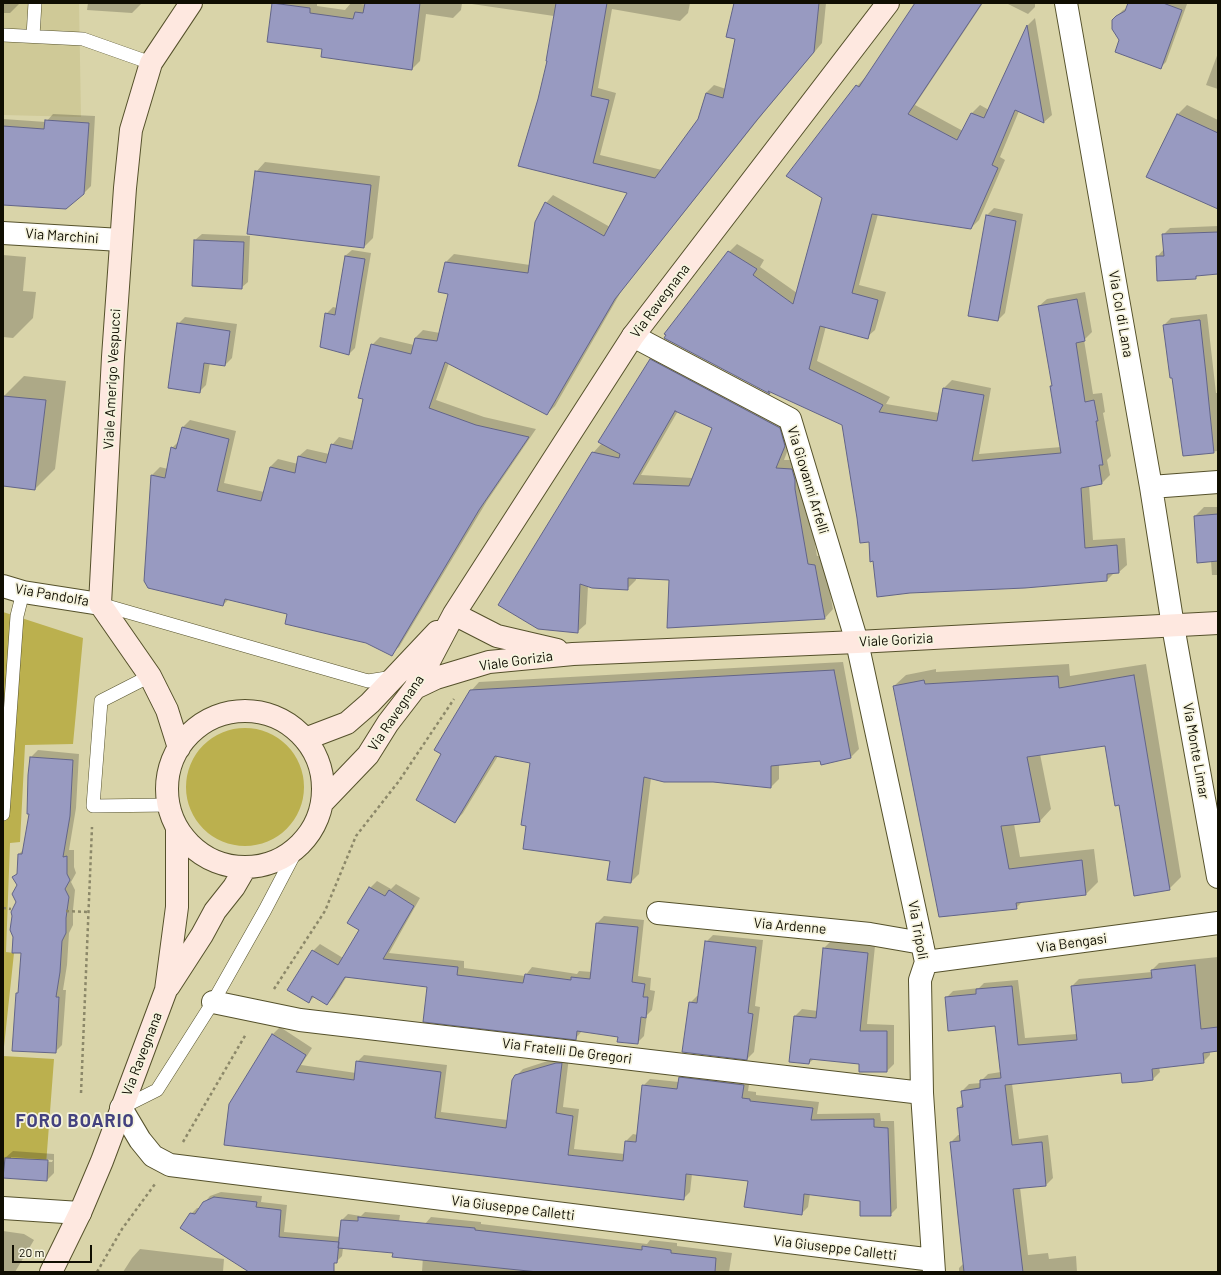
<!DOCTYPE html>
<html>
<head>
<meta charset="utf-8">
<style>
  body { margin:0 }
  #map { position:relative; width:1221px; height:1275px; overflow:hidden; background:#d9d4a9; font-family:Barlow,sans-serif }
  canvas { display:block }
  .frame { position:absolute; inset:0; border:4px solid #100e02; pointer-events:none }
  .scale { position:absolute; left:12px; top:1245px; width:80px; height:18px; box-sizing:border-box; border:2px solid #100e02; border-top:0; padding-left:5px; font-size:12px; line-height:14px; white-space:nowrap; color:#100e02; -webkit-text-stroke:3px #f6f4df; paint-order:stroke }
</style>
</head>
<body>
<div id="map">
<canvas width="1221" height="1275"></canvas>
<div class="frame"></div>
<div class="scale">20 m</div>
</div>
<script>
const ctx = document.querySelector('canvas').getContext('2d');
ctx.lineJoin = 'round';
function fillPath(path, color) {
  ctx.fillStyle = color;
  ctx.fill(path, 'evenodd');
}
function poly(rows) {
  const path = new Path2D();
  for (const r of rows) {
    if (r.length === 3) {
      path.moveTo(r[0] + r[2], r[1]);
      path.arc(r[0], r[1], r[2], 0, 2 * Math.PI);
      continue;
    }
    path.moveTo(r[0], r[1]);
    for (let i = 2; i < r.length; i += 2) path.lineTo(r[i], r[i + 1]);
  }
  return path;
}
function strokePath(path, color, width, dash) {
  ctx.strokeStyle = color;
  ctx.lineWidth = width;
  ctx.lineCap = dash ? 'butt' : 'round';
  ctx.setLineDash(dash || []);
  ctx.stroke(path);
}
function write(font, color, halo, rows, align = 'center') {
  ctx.font = font + ' Barlow,sans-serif';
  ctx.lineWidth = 3.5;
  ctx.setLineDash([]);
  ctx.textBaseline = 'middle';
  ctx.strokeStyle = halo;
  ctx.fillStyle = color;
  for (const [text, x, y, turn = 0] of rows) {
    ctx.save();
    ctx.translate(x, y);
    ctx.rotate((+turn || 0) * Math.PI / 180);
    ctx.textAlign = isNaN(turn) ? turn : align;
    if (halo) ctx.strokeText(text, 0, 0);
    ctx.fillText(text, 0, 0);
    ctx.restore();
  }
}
fillPath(poly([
  [3,3,79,3,81,117,3,115]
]), '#cfc997');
fillPath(poly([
  [3,612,83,638,73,744,25,745,20,842,10,843,6,952,14,953,3,1056],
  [245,787,59],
  [3,1056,54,1059,45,1178,3,1175]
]), '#bbb04e');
fillPath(poly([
  [3,3,20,3,10,13,3,13],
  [88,3,142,3,132,13,87,10],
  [273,3,317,3,317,6,345,10,351,3,400,8,394,3,462,3,461,10,453,18,426,14,420,61,412,69,323,48],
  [465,3,690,3,688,13,680,21,612,9,598,88,616,93,600,155,662,170,699,120,706,93,714,85,726,89,736,38,735,3,826,3,822,43,765,111,622,290,555,406,547,414,449,363,436,400,484,417,536,429,487,501,399,647,391,654,366,642,288,613,229,599,223,605,145,580,152,475,160,467,168,469,172,448,179,441,182,428,190,420,236,431,224,483,264,492,270,467,278,459,298,464,299,456,307,449,329,454,332,445,339,437,355,441,364,399,372,345,380,337,414,345,415,338,423,330,440,333,449,294,446,262,454,254,530,265,546,203,553,195,610,227,628,192,519,165,539,100,548,60,554,16],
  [916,3,983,3,915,105,963,131,972,113,980,105,989,110,1027,26,1035,18,1052,115,1044,122,1019,111,1000,157,1005,160,979,220,971,228,878,214,859,285,886,292,875,330,867,337,826,326,817,361,890,397,886,404,939,413,944,388,952,380,991,388,979,454,1061,447,1051,386,1053,385,1039,306,1047,299,1085,292,1092,332,1084,340,1093,394,1102,393,1105,412,1103,413,1111,456,1107,460,1110,475,1102,483,1089,485,1093,540,1125,538,1127,565,1119,572,1114,573,1107,580,874,560,870,541,858,518,843,424,771,391,769,393,665,338,729,252,737,244,764,260,760,267,797,293,857,86,865,78,866,78],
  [1006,3,1035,3,1035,7,1028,14],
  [1129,3,1187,4,1166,62,1160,68,1120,40,1113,20,1123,10,1128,8],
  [1218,53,1218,89,1206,85],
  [1187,105,1218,120,1218,197,1178,114],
  [53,114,95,116,91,186,84,193,3,204,3,119,46,122],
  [265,162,380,176,373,238,364,247,256,172],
  [994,208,1023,214,1005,313,998,320,987,215],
  [1218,226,1218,273,1199,274,1195,278,1157,257,1164,249,1163,235,1170,228],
  [202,234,250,236,248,282,241,288,195,240],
  [352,250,371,253,355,348,349,354,326,314,333,307,337,308,345,256],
  [3,255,26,257,23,291,36,292,33,318,13,338,3,337],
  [1207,314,1216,393,1218,393,1218,451,1184,455,1164,325,1171,318],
  [185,317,237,324,232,358,225,365,210,362,206,385,199,392,178,324],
  [660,351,788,419,793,436,784,460,801,460,817,556,823,556,833,609,825,618,670,580,636,577,636,580,627,589,588,586,586,624,577,632,538,628,593,453,602,443,651,360],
  [678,411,713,427,693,478,641,475],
  [24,376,66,381,55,469,35,489,3,485,4,396],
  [1204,507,1218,507,1218,575,1212,575,1211,561,1195,516],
  [843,662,859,749,851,757,779,764,779,779,771,787,713,781,651,778,639,874,631,882,611,860,531,762,498,756,463,813,455,822,443,754,471,691,479,682],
  [1069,664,1070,676,1146,664,1181,877,1169,889,1120,804,1106,745,1040,754,1051,809,1040,821,1014,824,1020,857,1094,849,1098,882,1086,894,1023,901,1016,908,894,686,906,675,936,669,936,672],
  [38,750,79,754,76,808,69,850,74,850,74,867,76,873,71,882,75,890,73,910,73,925,69,933,67,965,63,990,66,990,62,1045,55,1052,17,994,19,991,22,953,17,903,18,885,14,877,18,872,19,854,24,849,30,813,31,757],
  [377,881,391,889,396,884,420,898,389,953,464,961,464,968,525,976,532,967,577,974,579,971,592,972,597,923,604,916,644,920,638,976,651,978,650,990,655,991,652,1010,647,1015,644,1036,637,1043,619,1036,582,1031,575,1039,428,986,347,976,334,997,327,1004,315,996,309,1002,313,951,320,944,343,958,360,929,349,923,370,888],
  [713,935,763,940,755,1006,760,1007,754,1052,747,1059,690,1003,697,996,699,996,706,942],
  [831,941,875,946,867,1024,894,1025,894,1064,887,1071,860,1063,814,1059,809,1063,795,1016,802,1009,818,1011,824,948],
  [1218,957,1218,1050,1210,1051,1210,1055,1203,1062,1159,1067,1160,1072,1153,1079,1122,1072,1012,1084,1019,1139,1048,1135,1053,1178,1046,1185,1020,1187,1028,1255,1048,1253,1049,1259,1076,1256,1077,1272,959,1272,959,1268,964,1263,951,1142,958,1135,960,1135,958,1108,964,1102,962,1091,969,1084,981,1083,981,1081,988,1074,1001,1072,996,1025,946,998,953,991,979,988,984,983,1018,980,1025,1038,1077,1034,1072,986,1079,979,1152,972,1152,970,1159,963],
  [280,1027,312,1048,301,1065,356,1073,357,1062,364,1055,447,1065,441,1112,508,1120,516,1076,523,1069,563,1056,569,1057,563,1107,579,1109,574,1149,625,1154,626,1141,633,1134,638,1135,643,1086,650,1079,679,1082,680,1077,686,1071,750,1078,748,1091,756,1092,756,1095,819,1102,817,1114,880,1113,881,1121,894,1121,897,1208,890,1215,861,1200,810,1194,808,1207,801,1214,749,1181,692,1174,690,1192,683,1199,230,1104,273,1034],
  [13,1151,54,1154,54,1173,47,1180,4,1177,5,1158],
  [11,1157,53,1160,52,1162,11,1159],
  [221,1192,262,1196,261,1202,287,1205,284,1232,340,1237,342,1220,348,1214,361,1216,365,1212,400,1215,395,1246,343,1248,342,1256,336,1262,191,1214,197,1208,200,1208,210,1196],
  [431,1217,481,1222,481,1224,647,1244,650,1240,677,1243,677,1246,732,1253,729,1272,422,1272,425,1224],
  [3,1231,24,1234,34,1240,15,1272,3,1272],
  [140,1249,224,1259,223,1272,123,1272,132,1258]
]), '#0003');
const building = poly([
  [272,3,310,8,310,13,353,19,355,12,363,13,365,3,420,3,412,70,321,57,322,49,267,42,272,3],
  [556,3,607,3,591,96,609,100,593,163,655,178,698,119,706,93,723,98,735,39,726,37,734,3,819,3,814,52,757,120,615,299,547,415,445,362,429,408,476,425,529,437,479,510,392,656,366,643,285,624,287,614,225,599,223,606,148,588,144,581,151,475,165,478,171,447,176,449,182,427,229,439,217,491,261,501,270,467,295,473,298,456,326,463,331,444,352,449,363,399,358,398,371,344,411,354,415,338,437,341,448,294,438,292,445,262,528,273,535,222,545,202,604,236,627,193,518,166,538,99,547,61,546,61,556,3],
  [915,3,982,3,908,114,957,140,971,113,984,118,1027,25,1044,123,1015,110,992,165,998,168,971,229,872,214,852,293,878,300,868,339,820,326,809,369,883,405,879,412,937,421,943,388,984,395,972,461,1061,453,1050,386,1052,386,1038,306,1077,299,1085,341,1076,343,1085,402,1094,400,1098,421,1096,421,1103,465,1099,465,1102,484,1081,488,1085,548,1117,545,1119,573,1107,574,1107,581,1025,588,910,593,877,597,873,561,870,562,869,542,860,543,857,518,842,425,768,391,770,394,664,338,666,335,664,334,728,251,757,269,753,275,793,304,822,198,786,176,856,85,859,87,915,3],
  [1128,3,1163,3,1182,10,1161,69,1115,52,1119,40,1112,29,1112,20,1116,16,1125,11,1128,3],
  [1177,114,1218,133,1218,209,1146,177,1177,114],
  [45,120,89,123,84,194,66,209,3,205,3,126,44,129,45,120],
  [255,171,371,185,364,248,247,234,255,171],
  [986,215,1016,221,998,321,968,316,986,215],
  [1218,232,1218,274,1196,276,1196,279,1157,281,1156,256,1164,256,1162,234,1218,232],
  [194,240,244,242,242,289,192,286,194,240],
  [345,256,365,259,349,355,320,347,325,313,335,315,345,256],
  [1199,320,1200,320,1206,374,1214,453,1183,456,1172,378,1170,378,1163,325,1199,320],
  [177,323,230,331,225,366,204,363,200,393,168,388,177,323],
  [650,359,780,428,785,446,776,468,792,469,795,480,795,489,808,564,815,565,825,619,667,628,669,580,628,578,628,590,592,588,580,584,578,633,538,629,498,605,592,452,619,458,620,454,598,442,650,359],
  [675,411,712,428,689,486,633,484,675,411],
  [3,396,46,400,35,490,3,486,3,396],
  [1218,514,1218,561,1197,563,1194,516,1218,514],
  [834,670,851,758,821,765,820,761,771,766,771,788,713,782,664,782,644,777,631,883,607,880,610,861,523,849,526,826,521,825,530,763,495,756,455,823,416,800,441,754,434,750,470,690,834,670],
  [1134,675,1170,890,1134,896,1119,805,1115,806,1105,746,1027,757,1040,822,1001,826,1009,869,1082,860,1086,895,1016,903,1017,909,939,917,893,686,924,680,925,684,1058,676,1059,688,1134,675],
  [30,757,73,760,70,816,63,857,67,856,67,874,70,880,65,889,69,897,66,918,66,933,62,941,60,972,56,997,59,997,56,1053,12,1051,16,993,18,993,21,953,12,953,13,937,10,930,12,916,11,912,16,902,12,894,17,885,12,877,17,874,18,854,22,854,29,814,27,814,28,775,30,757],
  [369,887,385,896,389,890,414,906,383,959,458,967,457,975,523,983,525,974,571,980,571,977,590,979,596,923,638,927,632,982,645,984,643,997,648,997,646,1018,641,1017,638,1044,617,1042,618,1037,577,1031,576,1040,423,1022,427,987,345,977,327,1005,312,996,309,1003,287,990,312,950,338,965,359,930,347,923,369,887],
  [705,941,756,947,748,1013,753,1014,747,1060,682,1052,689,1002,697,1003,705,941],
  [823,948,868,953,860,1031,887,1031,887,1072,859,1072,859,1064,810,1059,809,1064,789,1062,794,1016,816,1018,823,948],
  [1195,965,1201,1029,1218,1027,1218,1051,1203,1053,1204,1063,1152,1069,1153,1080,1137,1082,1122,1083,1121,1073,1005,1085,1012,1145,1042,1142,1046,1186,1013,1189,1023,1272,964,1272,950,1142,960,1141,957,1108,963,1107,961,1091,980,1088,980,1080,1001,1078,995,1026,948,1031,945,997,976,994,976,989,1012,986,1018,1045,1077,1040,1071,986,1152,978,1151,970,1195,965],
  [272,1034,306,1055,296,1072,354,1080,356,1061,441,1072,435,1118,506,1128,512,1080,515,1075,556,1063,562,1063,556,1113,573,1116,568,1155,623,1161,625,1141,636,1142,642,1085,677,1089,679,1077,744,1085,742,1098,750,1099,750,1101,813,1108,811,1120,874,1119,874,1127,888,1128,891,1216,860,1216,860,1201,804,1194,802,1215,744,1207,748,1181,686,1174,684,1200,224,1145,229,1104,272,1034],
  [5,1158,48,1160,47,1181,3,1178,5,1158],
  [214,1197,257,1202,256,1207,281,1210,279,1237,339,1242,337,1263,334,1263,334,1272,249,1272,180,1228,190,1213,195,1214,203,1202,214,1197],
  [358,1217,475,1228,475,1230,642,1250,642,1246,671,1250,671,1253,716,1258,715,1272,538,1272,392,1257,393,1253,338,1248,341,1220,358,1221,358,1217]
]);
fillPath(building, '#989ac1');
strokePath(building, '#626488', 1);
const lane = poly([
  [3,35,83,39,151,63],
  [33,36,35,3],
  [100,604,368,681,393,677],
  [150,676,101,701,93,806,169,805],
  [3,814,17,616,23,592],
  [121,1108,157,1090,213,1002,265,910,297,849]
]);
const street = poly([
  [1066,3,1151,487,1173,626,1218,877],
  [3,233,121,240],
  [633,336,790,419,857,642,926,962,920,980,922,1093,934,1272],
  [1151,487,1218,482],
  [3,586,23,592,100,604],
  [658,913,870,934,922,943],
  [926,962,1218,923],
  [213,1002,300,1020,922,1093],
  [121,1108,140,1140,153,1156,170,1165,933,1260],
  [3,1208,80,1213]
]);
const secondary = poly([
  [454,614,497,636,557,650],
  [415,688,436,678,489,662,573,654,857,642,1218,623],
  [245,789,78],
  [305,739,347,723,370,703,437,632],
  [179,748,167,710,150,676,100,604,113,357,125,188,131,130,151,63,191,3],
  [323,802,368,755,388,723,415,688,454,614,633,336,888,3],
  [169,986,202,935,215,911,234,887,245,868],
  [51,1272,80,1213,102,1161,166,990,177,907,177,828]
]);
strokePath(lane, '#55512b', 14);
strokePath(street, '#55512b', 24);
strokePath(secondary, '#55512b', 24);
strokePath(poly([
  [3,908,11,909],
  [66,911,88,912],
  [274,989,325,911,356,836,399,781,454,699],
  [81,1093,92,827],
  [183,1142,246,1034],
  [97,1272,122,1229,155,1184]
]), '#8c8869', 2.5, [3, 3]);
strokePath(lane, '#fff', 13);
strokePath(street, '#fff', 22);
strokePath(secondary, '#fee8e0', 22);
write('14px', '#100e02', '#f6f4df', [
  ["Via Marchini",62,236,4],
  ["Via Ravegnana",660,301,-53],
  ["Via Col di Lana",1121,314,80],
  ["Viale Amerigo Vespucci",112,379,-87],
  ["Via Giovanni Arfelli",808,480,73],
  ["Via Pandolfa",52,595,10],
  ["Viale Gorizia",896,640,-3],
  ["Viale Gorizia",516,661,-8],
  ["Via Ravegnana",396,713,-56],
  ["Via Monte Limar",1196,751,80],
  ["Via Ardenne",790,926,5],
  ["Via Tripoli",918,930,80],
  ["Via Bengasi",1072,943,-8],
  ["Via Fratelli De Gregori",567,1051,7],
  ["Via Ravegnana",142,1054,-69],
  ["Via Giuseppe Calletti",513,1208,7],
  ["Via Giuseppe Calletti",835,1248,7]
]);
ctx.letterSpacing = '1px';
write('bold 18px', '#44427f', '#f6f4df', [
  ["FORO BOARIO",75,1121]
]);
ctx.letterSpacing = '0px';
</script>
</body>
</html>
